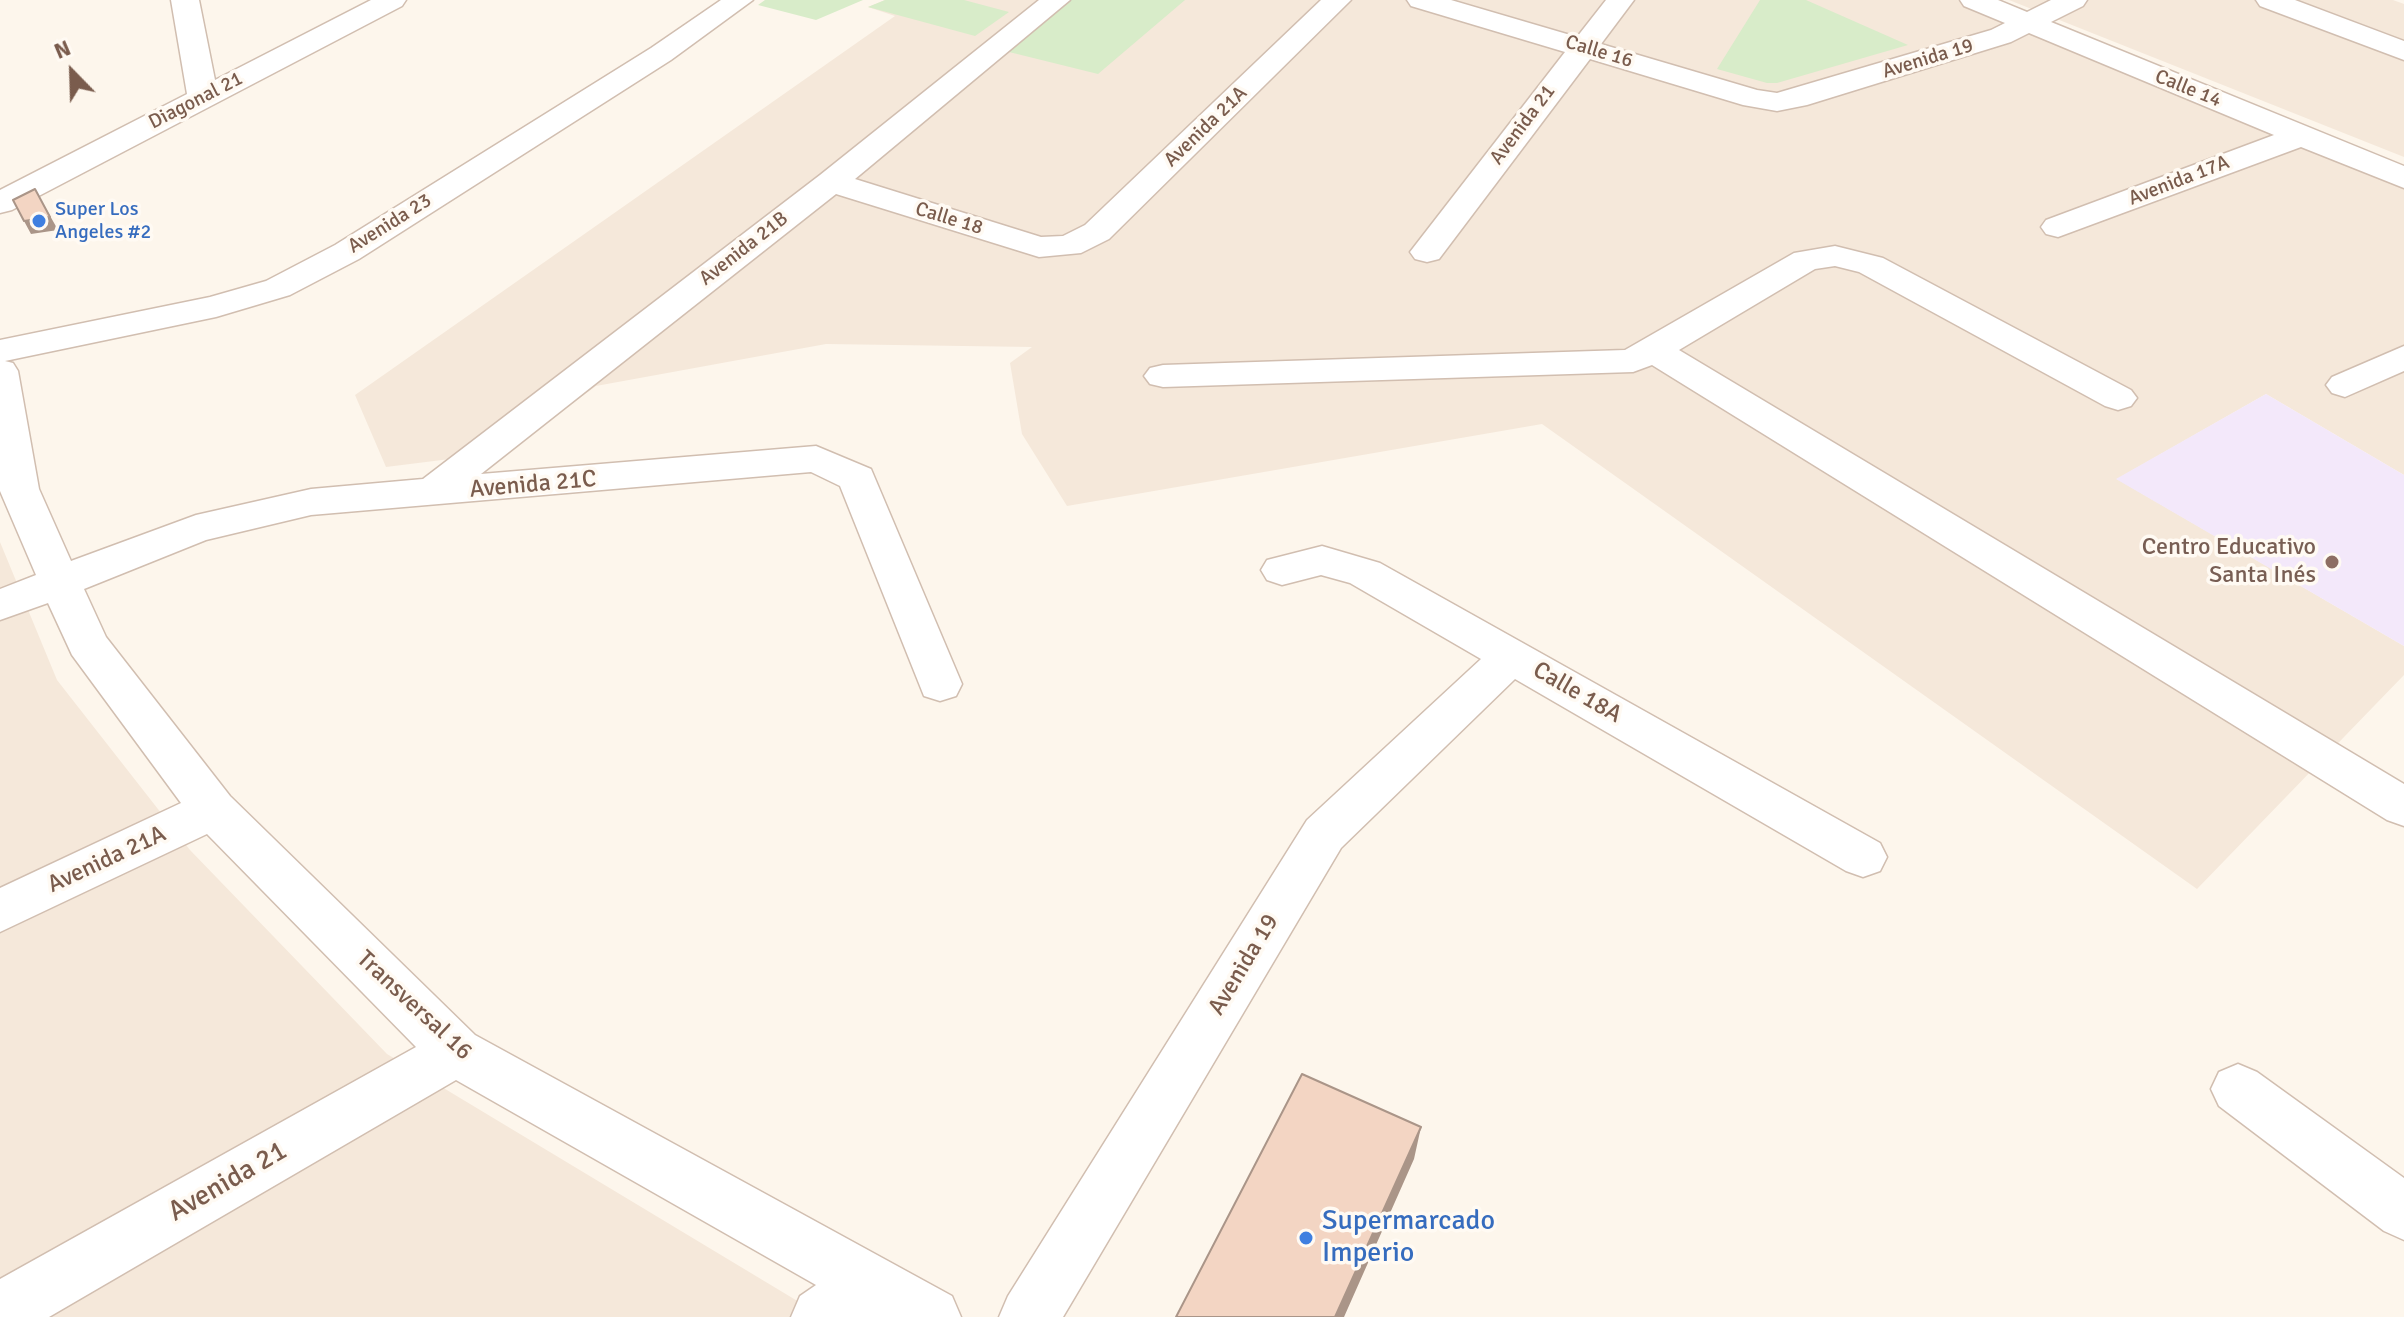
<!DOCTYPE html>
<html>
<head>
<meta charset="utf-8">
<style>
  body { margin:0 }
  #map { position:relative; width:2404px; height:1317px; overflow:hidden; background:#fdf6ec; font-family:Signika,sans-serif }
  canvas { display:block }
  .north { position:absolute; left:32px; top:32px; width:80px; height:80px; -webkit-text-stroke:6px #fffaf3; paint-order:stroke; rotate:337deg; font-size:22px; font-weight:700; line-height:32px; text-align:center; color:#7a5c4d }
  .north::after { content:''; display:block; margin:auto; width:28px; height:36px; background:#7a5c4d; clip-path:polygon(50% 0,100% 100%,50% 72%,0 100%) }
</style>
</head>
<body>
<div id="map">
<canvas width="2404" height="1317"></canvas>
<div class="north">N</div>
</div>
<script>
const ctx = document.querySelector('canvas').getContext('2d');
ctx.lineJoin = 'round';
function fillPath(path, color) {
  ctx.fillStyle = color;
  ctx.fill(path, 'evenodd');
}
function poly(rows) {
  const path = new Path2D();
  for (const r of rows) {
    path.moveTo(r[0], r[1]);
    for (let i = 2; i < r.length; i += 2) path.lineTo(r[i], r[i + 1]);
  }
  return path;
}
function strokePath(path, color, width, dash) {
  ctx.strokeStyle = color;
  ctx.lineWidth = width;
  ctx.lineCap = dash ? 'butt' : 'round';
  ctx.setLineDash(dash || []);
  ctx.stroke(path);
}
function write(font, color, halo, rows, align = 'center') {
  ctx.font = font + ' Signika,sans-serif';
  ctx.lineWidth = 7;
  ctx.setLineDash([]);
  ctx.textBaseline = 'middle';
  ctx.strokeStyle = halo;
  ctx.fillStyle = color;
  for (const [text, x, y, turn = 0] of rows) {
    ctx.save();
    ctx.translate(x, y);
    ctx.rotate((+turn || 0) * Math.PI / 180);
    ctx.textAlign = isNaN(turn) ? turn : align;
    if (halo) ctx.strokeText(text, 0, 0);
    ctx.fillText(text, 0, 0);
    ctx.restore();
  }
}
fillPath(poly([
  [885,0,1957,0,2404,187,2404,475,2266,394,2117,479,2404,646,2404,675,2197,889,1542,424,1067,506,1022,434,1010,363,1032,347,826,344,596,386,506,452,386,467,355,395,895,16,868,7],
  [2009,0,2393,0,2404,4,2404,157],
  [0,542,57,680,190,850,387,1054,824,1317,0,1317]
]), '#f5e8da');
fillPath(poly([
  [2266,394,2404,475,2404,646,2116,479]
]), '#f3e8fa');
fillPath(poly([
  [765,0,863,0,816,20,758,5],
  [885,0,964,0,1009,12,975,36,868,7],
  [1071,0,1185,0,1098,74,1005,51],
  [1760,0,1806,0,1908,45,1777,83,1767,83,1717,69]
]), '#d8ecc9');
const street = poly([
  [171,0,199,0,215,80,371,0,406,0,402,6,12,210,0,213,0,190,187,94,171,0],
  [721,0,753,0,671,60,359,259,290,295,216,317,5,361,13,363,18,371,39,489,71,561,196,515,311,489,423,479,820,175,1039,0,1070,0,855,179,1041,237,1063,236,1085,225,1321,0,1351,0,1109,239,1081,253,1039,257,836,194,481,474,816,446,871,469,962,684,956,696,940,701,924,696,840,486,811,472,311,515,206,540,84,589,106,637,230,796,475,1035,952,1296,961,1317,791,1317,800,1296,816,1285,456,1080,49,1317,0,1317,0,1279,416,1047,207,834,0,932,0,888,181,803,72,655,48,603,0,620,0,589,36,575,0,491,0,340,210,297,266,281,335,245,651,48,721,0],
  [1407,0,1451,0,1577,37,1606,0,1634,0,1601,44,1757,90,1777,93,1991,30,2005,23,1964,6,1960,0,1998,0,2027,12,2051,0,2087,0,2083,6,2051,22,2404,166,2404,188,2301,147,2058,237,2046,234,2041,227,2046,220,2274,135,2029,33,2011,42,1807,105,1777,111,1743,105,1590,59,1439,259,1427,262,1415,259,1410,252,1565,52,1411,6,1407,0],
  [2256,0,2295,0,2404,41,2404,60,2260,6,2256,0],
  [1835,246,1883,258,2131,390,2137,398,2131,406,2118,410,2105,406,1859,272,1835,266,1815,269,1679,350,2404,784,2404,826,2387,820,1652,365,1633,372,1163,387,1150,384,1144,376,1150,368,1163,365,1625,350,1794,253,1835,246],
  [2404,346,2404,371,2345,397,2332,393,2326,385,2332,377,2404,346],
  [1322,546,1380,563,1880,843,1887,857,1880,871,1863,877,1846,871,1515,679,1341,848,1063,1317,999,1317,1008,1296,1307,820,1481,659,1350,583,1321,575,1282,585,1267,580,1261,570,1267,560,1322,546],
  [2238,1064,2257,1072,2404,1178,2404,1240,2384,1231,2219,1106,2211,1089,2219,1072,2238,1064]
]);
strokePath(street, '#d1beb0', 3);
fillPath(street, '#fff');
fillPath(poly([
  [35,189,58,230,31,234,24,221],
  [1421,1127,1414,1159,1344,1317,1335,1317]
]), '#aa9588');
const building = poly([
  [35,189,50,217,24,221,13,200,35,189],
  [1302,1074,1421,1127,1335,1317,1176,1317,1302,1074]
]);
fillPath(building, '#f3d5c3');
strokePath(building, '#aa9588', 2);
for (const [x, y, r, color] of [
  [39,221,8,"#3f7fe0"],
  [2332,562,8,"#8d6e63"],
  [1306,1238,8,"#3f7fe0"]
]) {
  const dot = new Path2D();
  dot.arc(x, y, r, 0, 2 * Math.PI);
  ctx.fillStyle = color;
  ctx.fill(dot);
  strokePath(dot, '#fffaf3', 3);
}
write('20px', '#7a5c4d', '#fffaf3', [
  ["Calle 16",1599,52,17],
  ["Avenida 19",1928,59,-17],
  ["Calle 14",2188,89,22],
  ["Diagonal 21",196,101,-27],
  ["Avenida 21",1523,125,-53],
  ["Avenida 21A",1206,127,-44],
  ["Avenida 17A",2179,181,-21],
  ["Calle 18",949,219,17],
  ["Avenida 23",390,224,-32],
  ["Avenida 21B",744,249,-38]
]);
write('20px', '#366cbe', '#fffaf3', [
  ["Super Los",55,210],
  ["Angeles #2",55,233]
], 'left');
write('24px', '#7a5c4d', '#fffaf3', [
  ["Avenida 21C",533,485,-5],
  ["Calle 18A",1577,693,30],
  ["Avenida 21A",107,860,-25],
  ["Avenida 19",1244,965,-59],
  ["Transversal 16",414,1006,43]
]);
write('24px', '#785e54', '#fffaf3', [
  ["Centro Educativo",2316,548],
  ["Santa Inés",2316,576]
], 'right');
write('28px', '#7a5c4d', '#fffaf3', [
  ["Avenida 21",228,1182,-30]
]);
write('28px', '#366cbe', '#fffaf3', [
  ["Supermarcado",1322,1222],
  ["Imperio",1322,1254]
], 'left');
</script>
</body>
</html>
